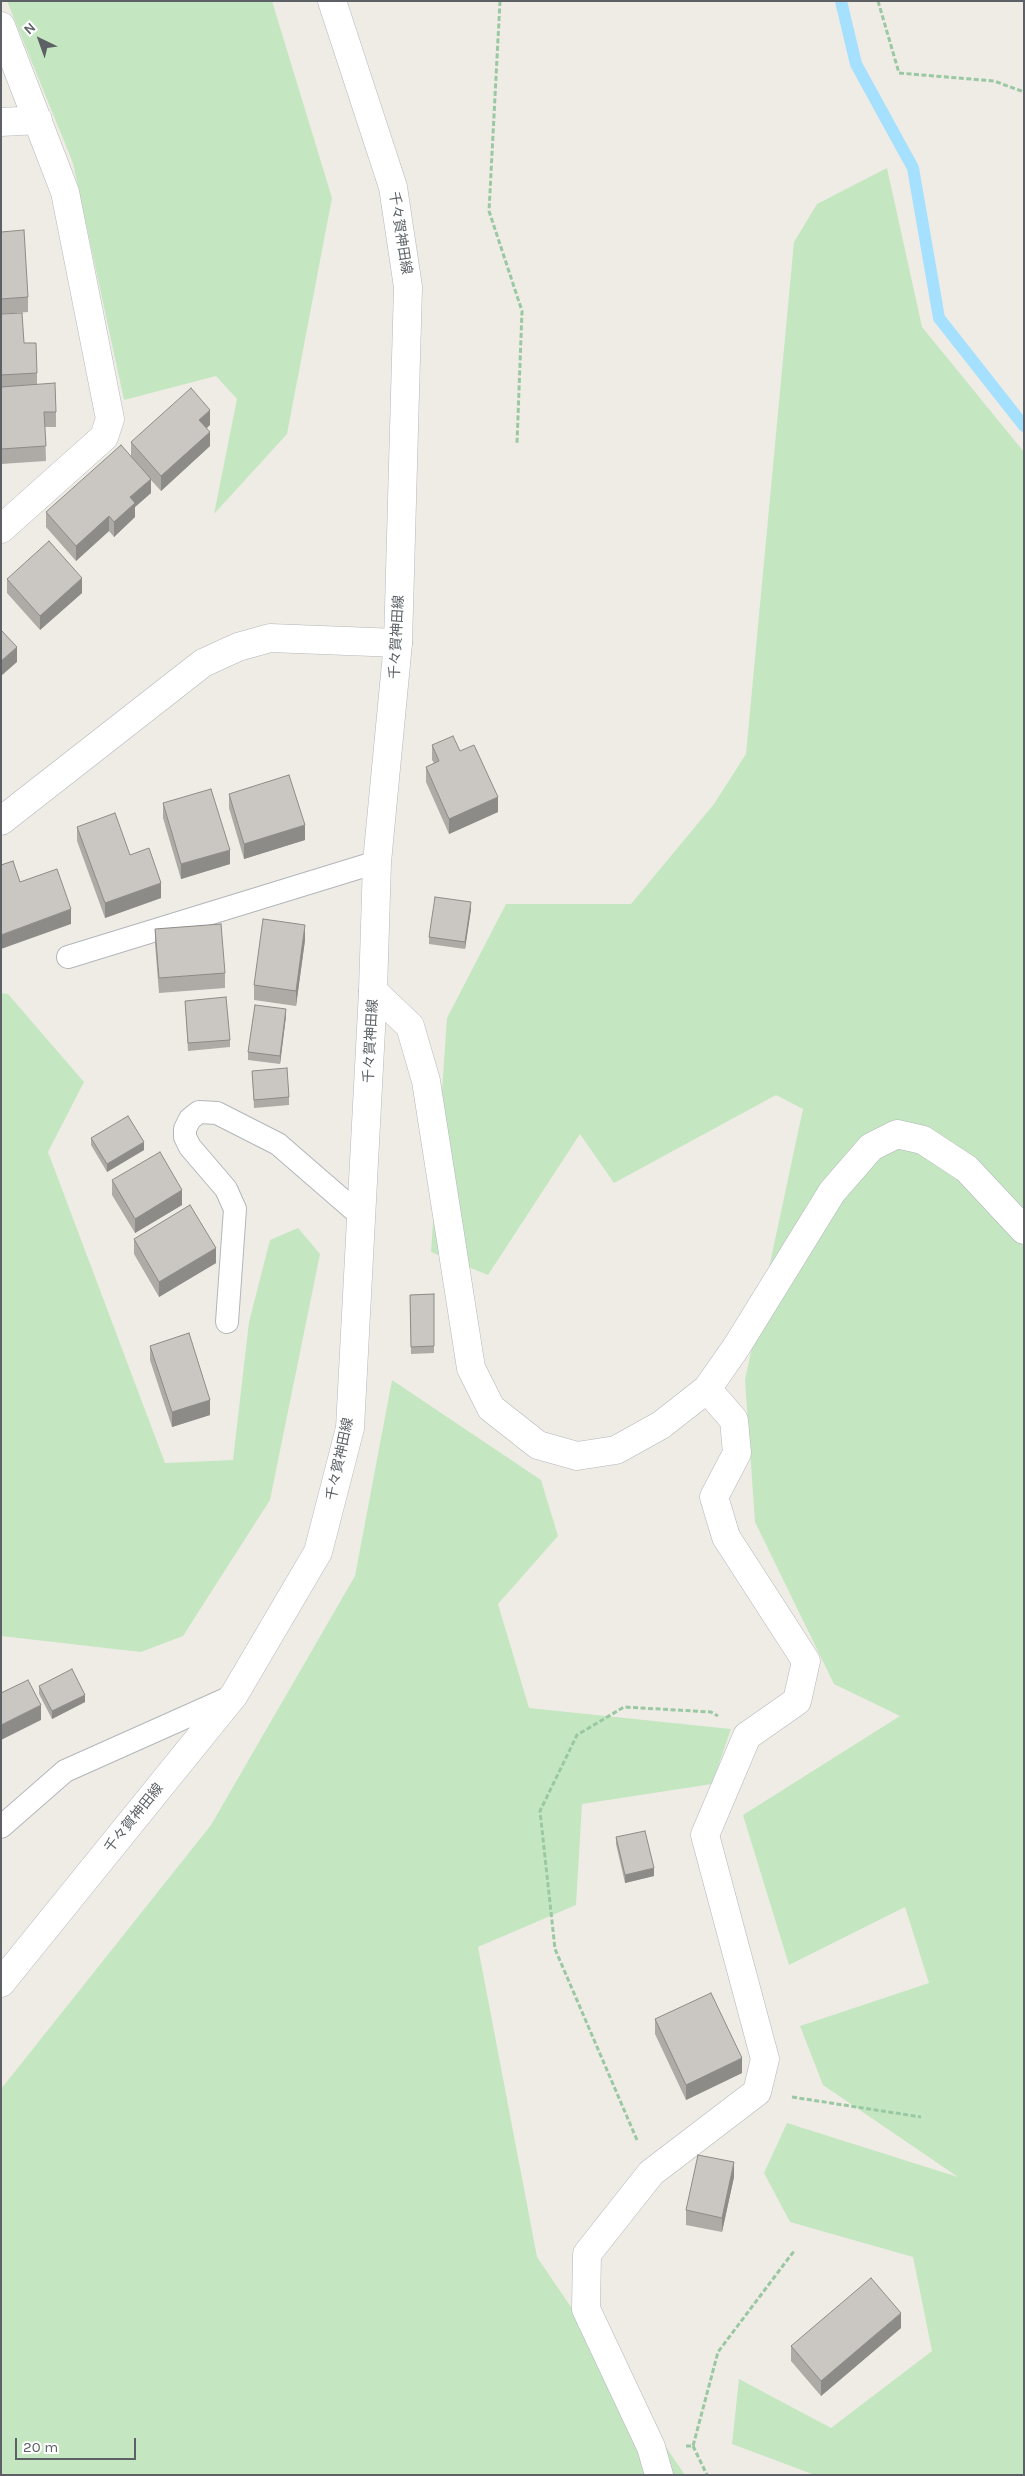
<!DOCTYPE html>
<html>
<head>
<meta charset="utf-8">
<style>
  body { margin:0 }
  #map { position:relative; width:1025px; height:2476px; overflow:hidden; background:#efece5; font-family:Karla,sans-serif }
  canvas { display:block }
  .frame { position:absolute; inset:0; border:2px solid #5d6166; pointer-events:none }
  .north { position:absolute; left:15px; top:15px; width:50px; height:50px; -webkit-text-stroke:4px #fff; paint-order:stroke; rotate:318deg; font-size:14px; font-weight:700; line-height:20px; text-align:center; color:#5d6166 }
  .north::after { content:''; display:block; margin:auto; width:18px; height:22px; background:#5d6166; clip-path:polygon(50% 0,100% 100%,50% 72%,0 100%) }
  .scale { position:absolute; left:15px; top:2438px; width:121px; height:22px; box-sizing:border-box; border:2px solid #5d6166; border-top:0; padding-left:6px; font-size:15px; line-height:18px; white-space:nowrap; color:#5d6166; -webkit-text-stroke:4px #fff; paint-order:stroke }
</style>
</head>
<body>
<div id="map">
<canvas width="1025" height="2476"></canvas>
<div class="frame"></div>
<div class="north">N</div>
<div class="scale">20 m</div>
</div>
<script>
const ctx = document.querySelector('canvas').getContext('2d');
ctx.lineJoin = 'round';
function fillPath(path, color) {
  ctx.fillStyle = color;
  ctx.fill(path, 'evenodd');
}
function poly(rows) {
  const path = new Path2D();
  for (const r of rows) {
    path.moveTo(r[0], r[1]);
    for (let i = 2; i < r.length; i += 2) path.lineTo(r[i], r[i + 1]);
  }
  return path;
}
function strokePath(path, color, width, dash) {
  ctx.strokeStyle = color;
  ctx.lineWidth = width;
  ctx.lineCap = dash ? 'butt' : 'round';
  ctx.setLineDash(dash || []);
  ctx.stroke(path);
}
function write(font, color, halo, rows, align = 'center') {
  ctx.font = font + ' Karla,"Noto Sans JP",sans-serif';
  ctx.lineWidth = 4;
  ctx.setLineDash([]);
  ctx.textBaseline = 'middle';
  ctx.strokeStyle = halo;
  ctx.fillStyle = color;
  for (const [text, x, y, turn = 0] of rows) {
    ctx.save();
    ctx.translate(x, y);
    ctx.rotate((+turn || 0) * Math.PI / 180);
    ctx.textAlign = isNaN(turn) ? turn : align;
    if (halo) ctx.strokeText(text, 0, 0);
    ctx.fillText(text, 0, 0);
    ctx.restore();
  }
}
fillPath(poly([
  [7,1,272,1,332,198,287,434,214,514,237,399,216,376,124,400,73,163],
  [887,168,922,327,1024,452,1024,2475,815,2475,732,2444,739,2379,831,2428,932,2351,913,2257,790,2222,764,2173,787,2123,958,2177,823,2085,800,2026,929,1983,905,1907,789,1965,743,1815,900,1716,834,1684,755,1522,745,1380,803,1109,776,1095,614,1183,580,1134,488,1275,431,1252,447,1018,506,904,631,904,714,804,746,754,794,242,817,204],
  [1,993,8,994,84,1082,48,1152,165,1463,233,1460,249,1322,270,1240,298,1228,320,1254,270,1500,183,1636,141,1652,1,1636],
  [392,1380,541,1480,558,1536,498,1604,529,1708,731,1729,712,1784,582,1804,576,1905,478,1947,537,2257,685,2475,1,2475,1,2089,211,1825,355,1576]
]), '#c4e7c1');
strokePath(poly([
  [841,1,856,64,913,168,939,318,1024,426]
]), '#a5e0ff', 12);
const service = poly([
  [68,957,377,862],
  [227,1322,235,1209,226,1189,190,1147,185,1137,185,1129,190,1119,199,1112,217,1113,278,1144,361,1216],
  [1,1827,65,1771,233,1696]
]);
const minor = poly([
  [1,26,65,192,110,419,104,437,1,529],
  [1,122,38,120],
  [373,991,410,1026,426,1081,471,1368,491,1408,538,1445,577,1456,616,1450,661,1425,707,1389,737,1346,832,1192,871,1147,897,1134,923,1140,967,1169,1024,1230],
  [659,2475,651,2447,586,2309,587,2254,651,2173,757,2092,765,2059,705,1835,747,1736,797,1701,806,1661,726,1537,714,1497,737,1453,734,1420,707,1389]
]);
const tertiary = poly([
  [1,821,203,663,238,647,270,638,398,643]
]);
const secondary = poly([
  [1,1983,234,1695,318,1552,350,1428,373,991,377,862,398,643,408,287,393,187,332,1]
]);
strokePath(service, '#b2b6ba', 24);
strokePath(minor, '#b2b6ba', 29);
strokePath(tertiary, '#b2b6ba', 29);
strokePath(secondary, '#b4b8bd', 29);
strokePath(poly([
  [500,1,489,211,522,311,517,443],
  [878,1,899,73,994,81,1024,92],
  [792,2097,921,2117],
  [637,2140,555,1949,540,1811,577,1735,624,1707,711,1712,718,1716],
  [686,2446,693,2446,718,2352,794,2251],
  [693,2446,707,2475]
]), '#9ac8a3', 3, [5, 2.5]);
strokePath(service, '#fff', 22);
strokePath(minor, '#fff', 28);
strokePath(tertiary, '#fff', 28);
strokePath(secondary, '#fff', 28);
fillPath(poly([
  [1,232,28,297,28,312,1,314],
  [1,314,24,343,37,373,37,385,56,412,56,427,45,427,46,461,1,464],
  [210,425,207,428,210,446,161,491,151,480,151,493,135,507,135,517,114,537,109,531,76,561,46,527,46,512,131,456,131,442],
  [7,579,82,593,40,630,7,593],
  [432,745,460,751,498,812,449,834,426,782,426,767,434,763,432,760],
  [229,794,305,840,244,859,229,808],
  [163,803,230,864,181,879,163,818],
  [77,827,130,855,161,898,105,918,77,841],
  [471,909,465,949,429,944,429,937],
  [155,929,225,973,225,988,159,993,155,944],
  [305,940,296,1006,254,1000,254,985],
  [185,1001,230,1040,230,1047,188,1051],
  [286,1016,280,1064,248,1060,248,1052],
  [252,1071,289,1097,289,1105,254,1108],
  [91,1138,144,1150,107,1172,91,1145],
  [112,1180,182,1205,135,1233,112,1195],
  [134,1239,216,1263,159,1297,134,1254],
  [434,1294,434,1353,411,1354,410,1295],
  [150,1346,210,1415,172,1427,150,1360],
  [39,1686,85,1702,52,1719,39,1694],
  [616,1837,654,1876,625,1883,616,1844],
  [655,2019,742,2073,686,2100,655,2034],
  [734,2177,722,2232,686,2225,686,2210],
  [901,2328,821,2396,791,2361,791,2346]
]), '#aeaba7');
fillPath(poly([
  [210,410,210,425,199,434,199,420],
  [210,432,210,446,161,491,161,476],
  [151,479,151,493,135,507,135,517,114,537,114,522,130,497],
  [109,516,109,531,76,561,76,546],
  [82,578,82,593,40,630,40,616],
  [17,647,17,662,1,676,1,661],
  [498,797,498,812,449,834,449,819],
  [305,825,305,840,244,859,244,844],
  [230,850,230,864,181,879,181,864],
  [161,883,161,898,105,918,105,903],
  [471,902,471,909,465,949,465,942],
  [71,909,71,924,1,949,1,935],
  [305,925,305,940,296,1006,296,991],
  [286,1009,286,1016,280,1064,280,1056],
  [144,1142,144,1150,107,1172,107,1164],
  [182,1190,182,1205,135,1233,135,1219],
  [216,1248,216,1263,159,1297,159,1282],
  [210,1400,210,1415,172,1427,172,1412],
  [85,1695,85,1702,52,1719,52,1711],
  [41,1705,41,1720,1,1740,1,1725],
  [654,1868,654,1876,625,1883,625,1875],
  [742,2058,742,2073,686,2100,686,2085],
  [734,2162,734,2177,722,2232,722,2218],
  [901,2313,901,2328,821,2396,821,2381]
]), '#8d8b88');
const building = poly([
  [24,230,28,297,1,299,1,232,24,230],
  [22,313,24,343,36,343,37,373,1,375,1,314,22,313],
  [55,383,56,412,44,412,46,446,1,449,1,387,55,383],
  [191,388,210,410,199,420,210,432,161,476,131,442,191,388],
  [121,445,151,479,130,497,135,503,114,522,109,516,76,546,46,512,121,445],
  [49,541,82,578,40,616,7,579,49,541],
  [1,630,17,647,1,661,1,630],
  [453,736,460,751,474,745,498,797,449,819,426,767,439,761,432,745,453,736],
  [289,775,305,825,244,844,229,794,289,775],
  [211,789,230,850,181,864,163,803,211,789],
  [115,813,130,855,149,848,161,883,105,903,77,827,115,813],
  [13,861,20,882,57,869,71,909,1,935,1,865,13,861],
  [435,897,471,902,465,942,429,937,435,897],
  [263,919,305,925,296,991,254,985,263,919],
  [221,924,225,973,159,978,155,929,221,924],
  [226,997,230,1040,188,1043,185,1001,226,997],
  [255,1005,286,1009,280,1056,248,1052,255,1005],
  [287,1068,289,1097,254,1100,252,1071,287,1068],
  [128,1116,144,1142,107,1164,91,1138,128,1116],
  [160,1152,182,1190,135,1219,112,1180,160,1152],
  [190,1205,216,1248,159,1282,134,1239,190,1205],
  [434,1294,434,1346,411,1347,410,1295,434,1294],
  [189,1333,210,1400,172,1412,150,1346,189,1333],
  [72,1669,85,1695,52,1711,39,1686,72,1669],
  [28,1680,41,1705,1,1725,1,1693,28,1680],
  [645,1831,654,1868,625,1875,616,1837,645,1831],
  [711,1993,742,2058,686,2085,655,2019,711,1993],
  [698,2155,734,2162,722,2218,686,2210,698,2155],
  [871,2278,901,2313,821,2381,791,2346,871,2278]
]);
fillPath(building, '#cac7c2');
strokePath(building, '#8d8b88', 1);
write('14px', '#5d6166', '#fff', [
  ["千々賀神田線",400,233,81],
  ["千々賀神田線",397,637,-87],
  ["千々賀神田線",371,1041,-87],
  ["千々賀神田線",340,1459,-78],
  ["千々賀神田線",134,1818,-51]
]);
</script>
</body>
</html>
